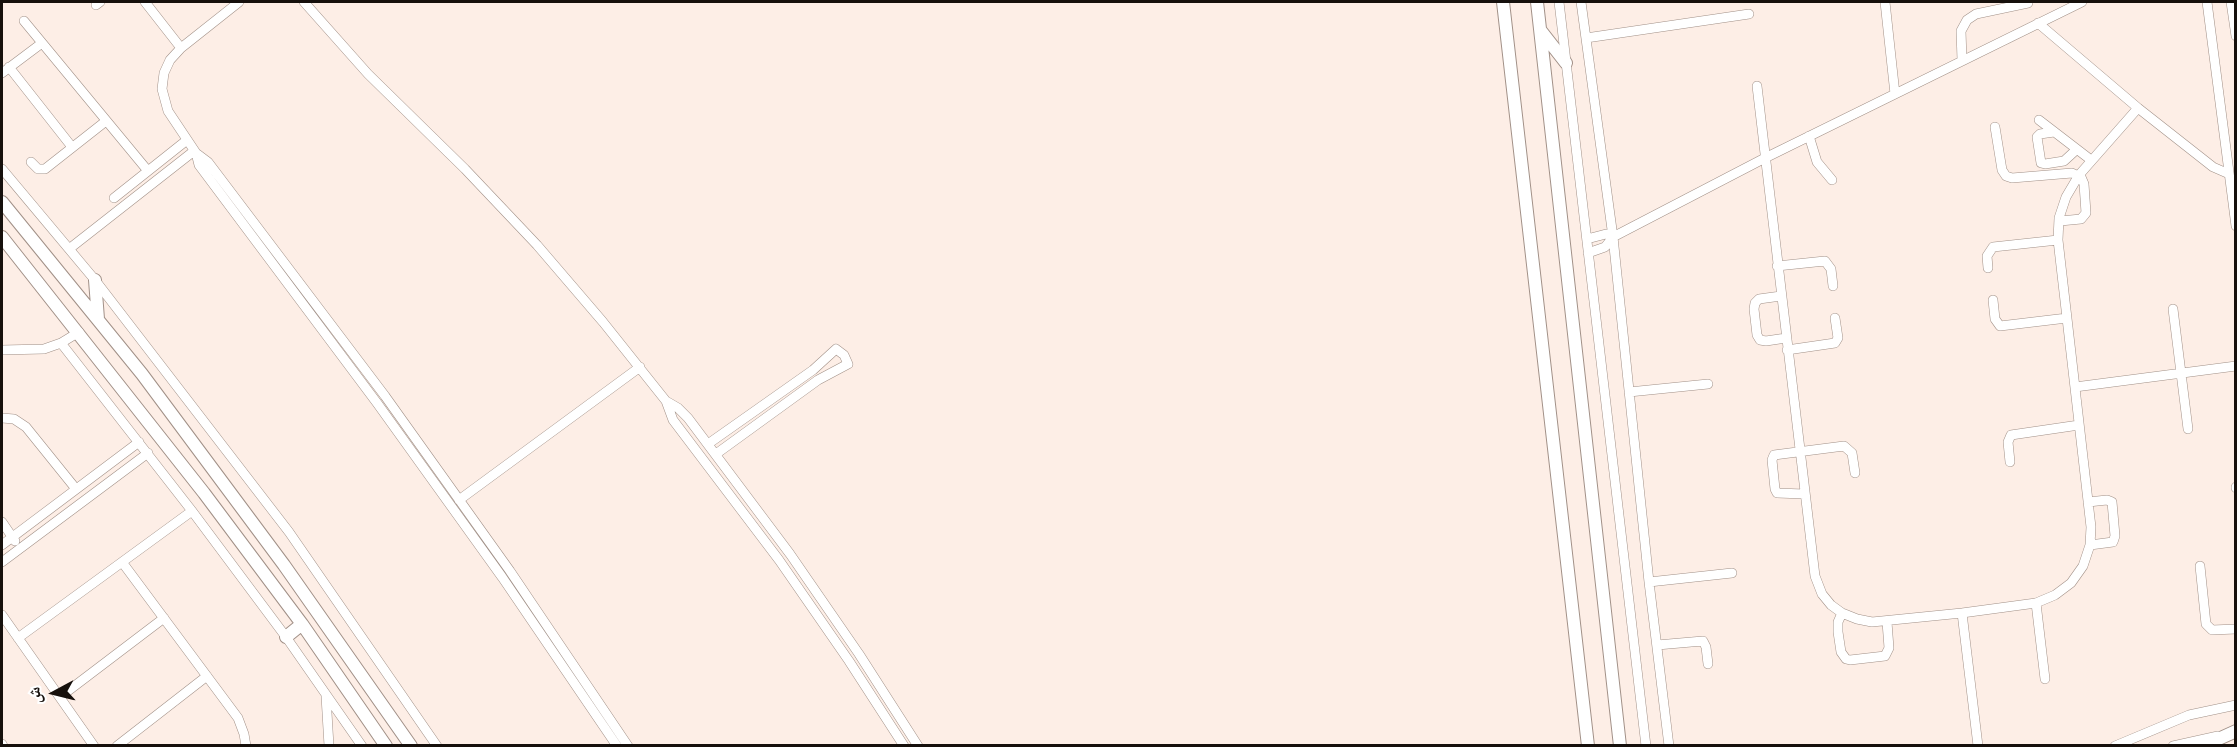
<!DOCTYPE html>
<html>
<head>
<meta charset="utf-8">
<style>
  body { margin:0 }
  #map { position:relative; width:2237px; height:747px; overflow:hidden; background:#fdeee6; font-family:Overpass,"Noto Naskh Arabic",sans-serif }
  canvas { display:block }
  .frame { position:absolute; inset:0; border:3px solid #16100c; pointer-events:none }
  .north { position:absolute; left:24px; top:663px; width:60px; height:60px; -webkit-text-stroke:4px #fff; paint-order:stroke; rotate:263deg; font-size:16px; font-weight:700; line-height:24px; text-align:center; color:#16100c }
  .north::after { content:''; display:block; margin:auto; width:21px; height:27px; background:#16100c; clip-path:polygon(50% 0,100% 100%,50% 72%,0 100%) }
</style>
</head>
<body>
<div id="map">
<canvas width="2237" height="747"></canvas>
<div class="frame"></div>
<div class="north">ش</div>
</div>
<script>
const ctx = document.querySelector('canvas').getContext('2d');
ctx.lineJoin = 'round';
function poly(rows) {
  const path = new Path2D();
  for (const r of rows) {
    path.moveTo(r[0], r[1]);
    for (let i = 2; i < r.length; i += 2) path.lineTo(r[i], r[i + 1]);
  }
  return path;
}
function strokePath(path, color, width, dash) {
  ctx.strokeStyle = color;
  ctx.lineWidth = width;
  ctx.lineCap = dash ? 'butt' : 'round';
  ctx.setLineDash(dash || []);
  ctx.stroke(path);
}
const minor = poly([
  [145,2,181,48],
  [239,2,181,48,170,60,164,73,162,89,168,111,196,153,199,165,377,403,502,577,617,746],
  [304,2,368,74,465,169,537,245,603,322,666,401,678,408,688,418,790,554,859,654,918,746],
  [1559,2,1646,746],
  [1581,2,1613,237,1649,582,1669,746],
  [1885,2,1895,94],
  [2207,2,2236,226],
  [2231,2,2236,36],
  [96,5,100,2],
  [24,21,148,171],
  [2038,23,2138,108,2213,167,2229,174],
  [1586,38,1749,14],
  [1962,60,1961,31,1967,20,1976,14,2028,3],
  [9,67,72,147],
  [2,73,42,43],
  [1757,86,1815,576,1822,594,1831,605,1842,613,1857,619,1872,622,1962,613,2036,603,2055,595,2071,583,2083,566,2090,545,2091,527,2058,240,2059,218,2066,197,2079,175,2138,108],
  [2039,120,2091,160],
  [1995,127,2002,170,2006,176,2012,178,2072,173,2081,177,2084,184,2086,213,2081,219,2060,221],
  [2054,132,2040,134,2037,137,2041,163,2045,164,2064,161,2076,150],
  [1809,136,1817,162,1832,180],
  [196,153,208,162,385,396,510,571,628,746],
  [31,162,38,169,45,169,106,121],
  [2,169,95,280,289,532,437,746],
  [114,198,187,140],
  [1587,239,1606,234,1613,237],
  [69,249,194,151],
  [1588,253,1605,247,1613,237,1765,158,2082,2],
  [1777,266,1825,261,1831,269,1833,286],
  [1988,268,1987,256,1993,247,2058,240],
  [1781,296,1759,299,1755,303,1754,309,1757,335,1760,340,1766,341,1786,338],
  [1993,300,1995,319,2000,326,2067,318],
  [2173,309,2188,429],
  [61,343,192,511,286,637,362,746],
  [2,350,44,349,61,343,79,332],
  [1787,350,1835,343,1838,338,1835,318],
  [2075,387,2236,366],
  [1629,392,1708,384],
  [666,401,673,420,779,560,849,661,904,746],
  [2,418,14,419,26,427,76,489],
  [708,444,813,370,836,349,844,355,848,364,818,380,716,454],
  [2010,462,2008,442,2011,435,2079,425],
  [2236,487,2236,488],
  [1804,494,1777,493,1775,489,1772,460,1774,455,1844,446,1852,453,1855,473],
  [459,500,640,367],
  [2088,502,2107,500,2112,502,2115,536,2113,542,2090,545],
  [2,522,15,541],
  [2,545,139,442],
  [2,562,148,453],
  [122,562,238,718,244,734,246,746],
  [2200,566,2206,624,2212,630,2236,629],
  [1649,582,1732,573],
  [2036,603,2045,679],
  [1842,613,1838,622,1838,632,1841,652,1846,659,1850,660,1885,656,1889,648,1887,622],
  [1962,613,1978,746],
  [2,615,94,746],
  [18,638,192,511],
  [1657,645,1703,641,1706,647,1708,664],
  [326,696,329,746],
  [60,697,164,618],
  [2,744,3,746],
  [117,746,207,676],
  [2115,746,2189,715,2236,705],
  [2173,746,2218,736]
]);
const tertiary = poly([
  [1503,2,1588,746],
  [1537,2,1620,746],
  [1541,31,1566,63],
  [2,202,142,374,284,565,411,746],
  [2,237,204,493,302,624,386,746],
  [95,280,98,319],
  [286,637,302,624],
  [2203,746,2236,731]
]);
strokePath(minor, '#a19087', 10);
strokePath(tertiary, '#a19087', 14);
strokePath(minor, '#fff', 9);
strokePath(tertiary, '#fff', 12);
</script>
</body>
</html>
